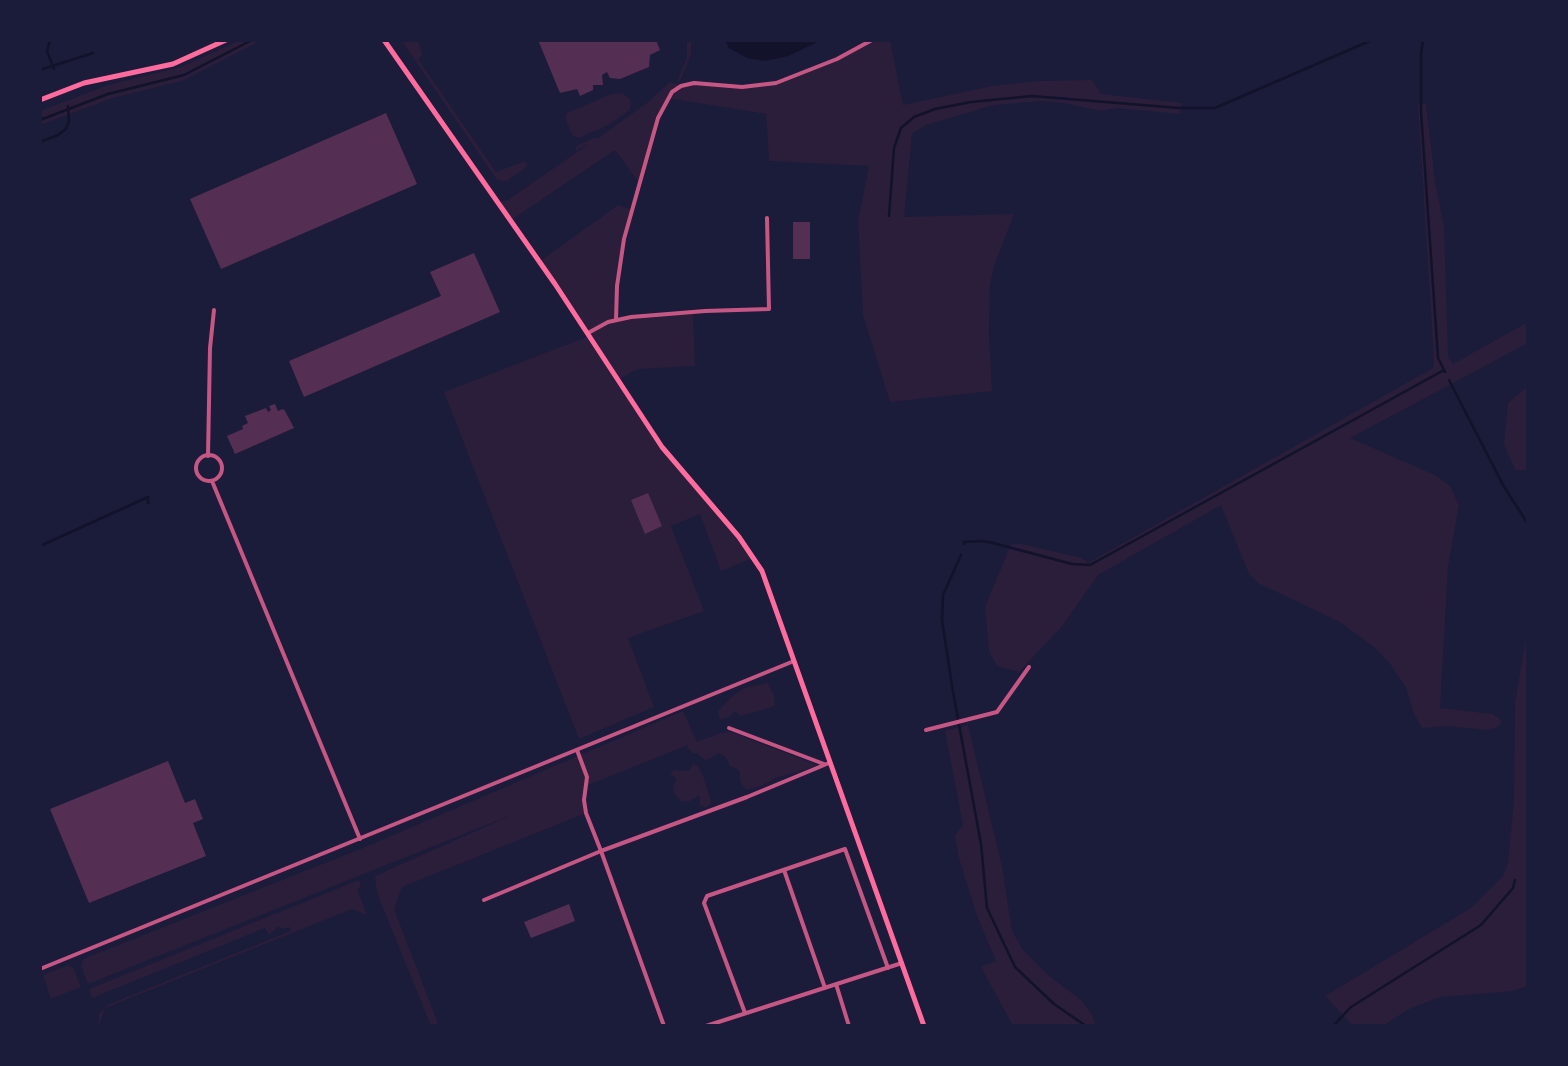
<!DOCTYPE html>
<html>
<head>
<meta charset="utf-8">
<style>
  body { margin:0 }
  #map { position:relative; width:1568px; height:1066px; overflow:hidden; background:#1b1b3a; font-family:Rubik,sans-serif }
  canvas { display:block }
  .frame { position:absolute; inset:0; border:42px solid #1b1b3a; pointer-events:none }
</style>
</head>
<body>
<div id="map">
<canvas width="1568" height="1066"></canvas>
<div class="frame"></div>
</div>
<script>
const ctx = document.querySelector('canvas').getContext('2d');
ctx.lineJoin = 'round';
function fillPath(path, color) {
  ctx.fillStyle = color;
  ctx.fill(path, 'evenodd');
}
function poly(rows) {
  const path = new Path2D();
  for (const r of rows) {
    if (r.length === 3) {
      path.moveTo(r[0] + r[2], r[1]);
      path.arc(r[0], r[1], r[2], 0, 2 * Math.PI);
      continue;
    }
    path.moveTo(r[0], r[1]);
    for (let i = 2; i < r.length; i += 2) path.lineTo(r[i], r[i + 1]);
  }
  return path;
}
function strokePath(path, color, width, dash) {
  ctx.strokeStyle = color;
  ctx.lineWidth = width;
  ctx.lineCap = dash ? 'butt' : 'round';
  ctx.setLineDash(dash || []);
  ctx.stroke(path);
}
fillPath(poly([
  [241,40,262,40,182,81,113,98,40,125,40,111,108,85,181,67],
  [401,40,418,40,422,55,418,59,496,172,525,161,527,166,525,168,507,181,497,180],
  [687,40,691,40,691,54,680,81,676,83,681,86,694,83,716,86,765,85,810,71,872,40,890,40,903,105,992,86,1038,81,1092,80,1101,94,1182,103,1180,114,1116,108,1101,111,1063,103,1041,101,994,105,926,125,912,134,904,217,1014,214,994,266,990,285,989,335,992,391,890,402,863,315,858,221,869,166,769,161,766,114,668,98,658,118,641,185,615,150,510,221,497,202,508,200,590,143,576,151,576,146,596,137,597,139,648,102,670,82,676,84,687,58],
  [622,93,631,100,630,110,610,124,579,138,572,135,565,118,567,113,611,94],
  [1418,104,1426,104,1435,181,1444,227,1448,356,1453,364,1528,322,1528,343,1350,438,1435,475,1450,486,1459,505,1448,567,1440,708,1493,714,1502,721,1498,727,1488,730,1447,726,1422,728,1414,714,1406,688,1391,665,1375,648,1340,622,1258,583,1249,574,1221,505,1098,575,1063,625,1019,672,997,666,989,651,985,607,1011,544,1022,544,1082,558,1088,563,1433,368,1434,362],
  [618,205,633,210,620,262,616,319,693,311,695,366,638,369,619,379,662,447,753,558,721,571,700,514,671,526,704,611,628,638,654,707,579,739,444,392,589,336,539,262],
  [1528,386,1528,470,1515,470,1504,444,1508,403],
  [1528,626,1528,986,1512,991,1440,997,1407,1010,1383,1026,1353,1026,1325,996,1471,908,1503,876,1508,862,1514,800,1515,703],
  [768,683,774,695,775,706,741,716,734,711,731,716,720,720,718,711,734,695,744,688],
  [683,711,697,742,720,733,731,732,817,765,796,773,777,777,762,786,746,790,741,783,739,770,730,766,726,757,718,753,709,759,705,760,697,753,693,753,687,748,688,745,586,786,586,813,402,887,394,909,439,1026,431,1026,377,893,375,876,514,814,88,984,81,966,83,959,363,848],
  [968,725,1002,866,1012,931,1023,950,1048,975,1081,1000,1092,1015,1096,1026,1013,1026,981,967,996,961,977,916,958,855,955,835,963,825,945,731],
  [693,764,697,765,704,778,710,798,711,804,705,808,700,805,700,795,690,801,681,801,674,793,673,786,677,779,670,774,674,770,689,771],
  [359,880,361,887,357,889,367,915,352,909,105,1008,99,1026,99,1014,107,1005,291,931,289,927,283,929,278,926,269,935,265,928,92,998,89,989],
  [68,965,74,969,81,987,51,999,43,975]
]), '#2a1e3b');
fillPath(poly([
  [725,40,822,40,788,56,765,61,747,58,729,48]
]), '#12122b');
strokePath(poly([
  [50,40,47,51,54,69],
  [1423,40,1421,54,1421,112,1438,358,1445,372],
  [40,70,93,53],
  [40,120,108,94,184,75,252,40],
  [40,142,58,135,66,129,69,121,68,106],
  [889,216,894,148,901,128,914,117,935,109,971,102,1032,96,1179,108,1215,108,1372,40],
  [1449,380,1503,485,1528,524],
  [964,544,964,542,982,541,993,543,1072,564,1090,565,1444,370],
  [40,546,148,497,148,503],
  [961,555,943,595,942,620,953,692,981,844,987,908,1015,967,1054,1004,1086,1026],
  [1333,1026,1351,1007,1481,925,1513,888,1515,880]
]), '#12122b', 2.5);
fillPath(poly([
  [538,40,656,40,660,50,650,55,649,67,620,79,610,78,607,72,602,75,603,85,593,85,593,90,580,96,577,89,560,93],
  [386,113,417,184,221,269,190,199],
  [793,222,810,222,810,259,793,259],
  [474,253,500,312,304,397,289,361,441,296,430,272],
  [275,404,278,411,283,409,285,411,294,428,235,454,227,436,243,429,242,426,248,423,245,416,266,408,268,412,271,410,269,406],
  [648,493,662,526,645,534,631,500],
  [168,761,185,803,195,799,203,819,193,823,206,856,89,903,50,809],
  [569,904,575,921,531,938,524,922]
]), '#542f53');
strokePath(poly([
  [616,320,617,286,624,239,658,118,672,92,681,86,694,83,742,87,776,83,837,59,872,40],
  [588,333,608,322,631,317,705,311,769,309,767,218],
  [209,468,13],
  [208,456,210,348,214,310],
  [212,481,360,839],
  [729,728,824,764],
  [926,730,997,712,1029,667],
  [784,870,825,988],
  [484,900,601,851,586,813,584,800,587,777,577,750],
  [836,984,849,1026],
  [745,1013,704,903,707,896,845,849,888,968],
  [664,1026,601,851,747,797,829,763],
  [706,1026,902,963]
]), '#c65784', 4);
strokePath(poly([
  [40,969,794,661]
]), '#c65784', 4);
strokePath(poly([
  [384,40,555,284,662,447,739,537,762,571,924,1026]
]), '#ff6b9d', 5);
strokePath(poly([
  [40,100,84,83,173,64,226,40]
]), '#ff6b9d', 5);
</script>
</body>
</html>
